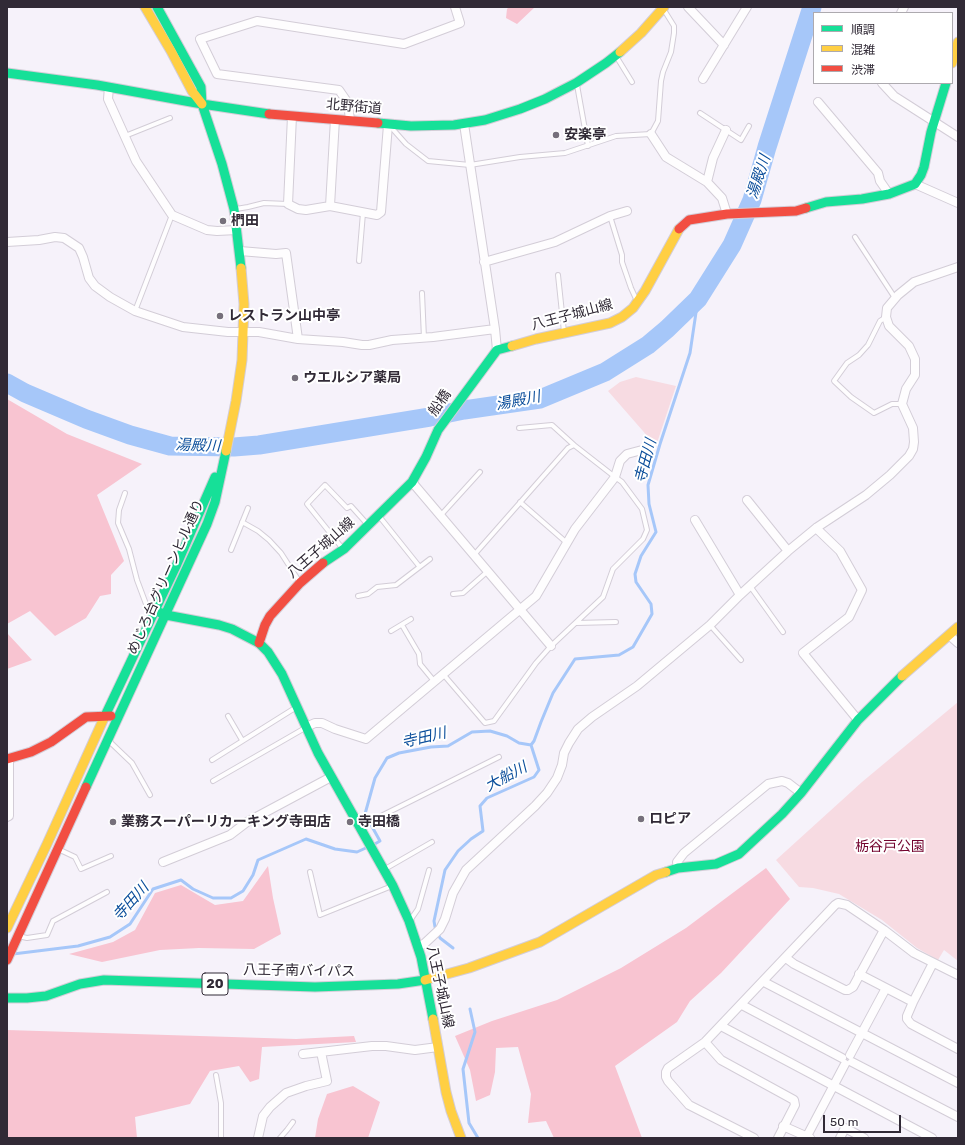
<!DOCTYPE html>
<html>
<head>
<meta charset="utf-8">
<style>
  body { margin:0 }
  #map { position:relative; width:965px; height:1145px; overflow:hidden; background:#f6f2fa; font-family:Rubik,"Noto Sans JP",sans-serif }
  canvas { display:block }
  .frame { position:absolute; inset:0; border:8px solid #312a36; pointer-events:none }
  .legend { position:absolute; left:813px; top:12px; width:140px; height:72px; box-sizing:border-box; background:#fff; border:1px solid #adaaaf; margin:0; padding:5px 7px; list-style:none; font-size:12px; color:#312a36 }
  .legend li { display:flex; align-items:center; gap:8px; height:20px }
  .legend b { width:20px; border:1px solid #adaaaf }
  .scale { position:absolute; left:823px; top:1115px; width:78px; height:18px; box-sizing:border-box; border:2px solid #312a36; border-top:0; padding-left:5px; font-size:12px; line-height:14px; white-space:nowrap; color:#312a36; -webkit-text-stroke:3px #fff; paint-order:stroke }
</style>
</head>
<body>
<div id="map">
<canvas width="965" height="1145"></canvas>
<div class="frame"></div>
<ul class="legend">
<li><b style="height:5px;background:#16e098"></b>順調</li>
<li><b style="height:5px;background:#ffcf43"></b>混雑</li>
<li><b style="height:5px;background:#f24e42"></b>渋滞</li>
</ul>
<div class="scale">50 m</div>
</div>
<script>
const ctx = document.querySelector('canvas').getContext('2d');
ctx.lineJoin = 'round';
function fillPath(path, color) {
  ctx.fillStyle = color;
  ctx.fill(path, 'evenodd');
}
function poly(rows) {
  const path = new Path2D();
  for (const r of rows) {
    path.moveTo(r[0], r[1]);
    for (let i = 2; i < r.length; i += 2) path.lineTo(r[i], r[i + 1]);
  }
  return path;
}
function strokePath(path, color, width, dash) {
  ctx.strokeStyle = color;
  ctx.lineWidth = width;
  ctx.lineCap = dash ? 'butt' : 'round';
  ctx.setLineDash(dash || []);
  ctx.stroke(path);
}
function write(font, color, halo, rows, align = 'center') {
  ctx.font = font + ' Rubik,"Noto Sans JP",sans-serif';
  ctx.lineWidth = 4;
  ctx.setLineDash([]);
  ctx.textBaseline = 'middle';
  ctx.strokeStyle = halo;
  ctx.fillStyle = color;
  for (const [text, x, y, turn = 0] of rows) {
    ctx.save();
    ctx.translate(x, y);
    ctx.rotate((+turn || 0) * Math.PI / 180);
    ctx.textAlign = isNaN(turn) ? turn : align;
    if (halo) ctx.strokeText(text, 0, 0);
    ctx.fillText(text, 0, 0);
    ctx.restore();
  }
}
fillPath(poly([
  [636,377,676,386,656,446,608,391,620,382],
  [958,702,958,961,944,950,938,960,917,948,882,920,839,894,813,888,799,887,776,860,862,782]
]), '#f7dbe2');
fillPath(poly([
  [509,7,535,7,517,24,506,18,507,9],
  [7,399,67,434,142,464,97,495,124,561,111,575,111,594,100,596,86,618,55,636,30,611,7,624],
  [7,633,32,660,7,669],
  [268,866,273,898,281,934,254,949,199,948,160,950,102,962,69,954,113,942,135,930,155,893,181,885,215,905,243,901],
  [766,868,790,899,721,973,690,1001,677,1022,615,1066,642,1138,554,1138,546,1121,528,1123,531,1094,518,1047,496,1048,495,1072,490,1095,476,1101,470,1070,455,1036,492,1021,557,1000,621,968,686,928],
  [7,1030,296,1039,354,1036,356,1042,262,1047,259,1079,250,1082,239,1066,210,1071,190,1104,135,1117,137,1138,7,1138],
  [353,1086,380,1102,368,1138,315,1138,318,1119,327,1094]
]), '#f8c4d1');
strokePath(poly([
  [373,845,380,841,365,814,375,778,387,758,399,753,431,747,448,746,472,732,490,731,507,736,519,743,531,745,534,741,541,722,553,693,575,659,619,655,633,647,652,614,651,604,636,582,635,574,641,556,656,532,649,504,648,485,660,444,690,353,698,299],
  [453,948,440,938,435,927,434,921,445,870,458,851,471,839,483,831,480,806,487,798,534,777,539,770,531,745],
  [13,954,78,946,110,937,130,924,153,889,181,880,193,889,213,898,231,898,243,891,253,875,258,860,306,839,335,849,357,852,368,847],
  [470,1009,475,1032,463,1069,469,1123,478,1138]
]), '#a6c7f9', 3);
strokePath(poly([
  [7,383,25,393,86,419,130,435,170,446,234,447,259,445,430,417,464,410,540,399,605,372,648,345,667,329,698,299,732,245,752,200,767,147,812,7]
]), '#a6c7f9', 19);
const lane = poly([
  [616,56,632,82],
  [577,85,588,146],
  [700,113,741,140,749,126],
  [390,126,406,144,428,161,470,165,520,157,565,153,616,136,651,134,658,121,661,81,663,72,671,52,674,33,674,26,664,10],
  [125,136,170,118],
  [236,209,248,207,264,203,288,204],
  [610,216,622,255,622,262,631,288,637,301],
  [855,237,895,298],
  [359,261,363,213],
  [558,275,564,332],
  [422,293,424,338],
  [135,311,172,215],
  [886,317,880,321,868,345,859,355,847,363,834,381,851,397,874,413,892,404,902,404],
  [519,428,552,425,574,445],
  [125,493,119,510,118,523,129,549,137,580,146,604,153,609],
  [520,502,567,543],
  [441,515,480,472],
  [379,516,419,566],
  [242,522,258,531,269,540,281,553,299,581],
  [343,549,307,504,325,485,347,508,351,506,368,525],
  [231,550,248,508],
  [750,586,783,632],
  [453,594,463,593,488,571],
  [358,596,368,594,377,587,396,585,430,559],
  [576,623,616,622],
  [402,625,419,654,420,664,434,681],
  [710,625,741,660],
  [391,631,411,619],
  [443,674,485,723,494,721,536,663,551,646,603,597,613,569,643,539,647,530,642,509,622,482,615,477,574,445,568,448,474,555],
  [228,716,242,740],
  [109,741,132,763,150,795],
  [212,760,295,708],
  [213,781,305,728],
  [361,826,499,757],
  [58,849,75,857,81,869,111,856],
  [385,869,432,842],
  [310,872,320,915,392,886],
  [411,919,418,909,429,870],
  [18,936,27,938,47,935,53,921,107,892],
  [216,1075,221,1103,221,1138],
  [280,1138,287,1130,293,1122]
]);
const street = poly([
  [688,7,724,45],
  [901,13,904,7],
  [703,79,747,7],
  [882,83,894,96,958,137],
  [109,87,108,99,136,161,172,215,207,230,217,231,237,230],
  [818,102,878,173,880,181,889,194],
  [292,116,288,204,298,209,306,210,330,206,335,119],
  [350,120,348,103,339,90,217,74,200,39,257,21,404,44,460,23,455,7],
  [464,124,495,329,497,350],
  [651,134,666,157,707,182,722,198,727,214],
  [707,182,713,158,726,130],
  [915,184,958,203],
  [330,206,377,215,381,212,388,125],
  [7,242,39,240,55,237,64,238,79,248,83,257,89,278,95,286,110,297,135,311,183,327,228,332,259,332,298,339,343,342,362,345,369,345,392,340,433,337,495,329],
  [240,251,276,254,286,253,298,339],
  [484,262,555,242,610,216,627,211],
  [412,482,551,646],
  [747,500,788,551],
  [695,520,740,595],
  [816,528,840,551,862,590,849,617,803,653,858,720],
  [949,635,958,643],
  [306,727,315,723,322,723,335,729,366,739,536,596,575,529,615,477,620,461,627,454,642,450],
  [7,817,9,816,9,759],
  [163,862,230,835,247,822,331,777],
  [678,868,677,862,684,853,768,784,782,781,788,783,801,793],
  [418,947,425,943,440,929,445,919,453,893,466,870,535,806,547,793,557,778,562,765,564,753,569,743,578,729,592,717,637,686,710,625,740,595,788,551,816,528,866,495,890,475,909,456,913,449,914,442,913,428,902,404,906,389,915,375,915,359,909,346,889,326,886,317,887,308,898,295,914,282,958,267],
  [786,958,794,964,845,990,848,990,853,987,884,930],
  [933,963,913,1002,907,1016,907,1019,911,1024,958,1049],
  [859,974,913,1002],
  [764,982,958,1083],
  [742,1005,842,1058],
  [721,1026,932,1138],
  [705,1042,721,1060,794,1100,795,1105,778,1138],
  [303,1054,372,1046,386,1046,415,1050,438,1047],
  [850,1055,886,988],
  [852,1062,958,1117],
  [783,1126,810,1138],
  [807,1136,845,1064],
  [258,1138,263,1116,270,1107,286,1093,306,1086,327,1081,321,1052],
  [754,1138,689,1105,668,1081,666,1077,666,1072,668,1068,705,1042,835,905,838,903,847,905,884,930,914,953,958,975],
  [840,1138,845,1128,864,1138]
]);
const fast = poly([
  [157,7,201,87,202,104,222,164,234,209,241,268],
  [7,73,97,85,202,104,269,114],
  [378,123,411,126,454,125,485,120,520,109,545,99,576,83,606,63,620,52],
  [806,208,826,202,862,199,889,194,915,184,921,175,924,167,931,132,946,83],
  [323,563,344,549,412,482,426,457,438,430,497,350,512,346],
  [154,610,166,615,219,625,232,629,259,643,268,652,282,674,318,753,393,886,409,921,421,957,433,1019],
  [104,718,177,564,215,477],
  [86,787,207,524,215,502,226,451],
  [666,872,678,868,716,864,739,854,782,814,801,793,858,720,902,676],
  [7,998,27,998,46,996,80,984,104,980,315,987,398,984,425,980]
]);
const slow = poly([
  [145,7,171,51,192,91,202,104],
  [620,52,641,33,664,7],
  [952,63,958,42],
  [512,346,536,339,610,323,622,317,633,308,645,291,679,229],
  [226,451,236,401,242,360,244,304,241,268],
  [902,676,958,627],
  [7,928,47,844,104,718],
  [425,980,469,968,540,942,656,875,666,872],
  [433,1019,446,1092,451,1111,461,1138]
]);
const jam = poly([
  [269,114,378,123],
  [679,229,689,220,727,214,796,211,806,208],
  [259,643,265,625,270,616,300,583,323,563],
  [7,759,31,752,51,742,86,717,111,716],
  [7,960,86,787]
]);
strokePath(lane, '#d3cdd7', 6);
strokePath(street, '#d3cdd7', 10);
strokePath(fast, '#d3cdd7', 11);
strokePath(slow, '#d3cdd7', 11);
strokePath(jam, '#d3cdd7', 11);
strokePath(lane, '#fefdfe', 4);
strokePath(street, '#fefdfe', 8);
strokePath(fast, '#16e098', 9);
strokePath(slow, '#ffcf43', 9);
strokePath(jam, '#f24e42', 9);
for (const [x, y, r, color] of [
  [556,135,4,"#76707b"],
  [223,221,4,"#76707b"],
  [220,316,4,"#76707b"],
  [295,378,4,"#76707b"],
  [641,819,4,"#76707b"],
  [113,822,4,"#76707b"],
  [350,822,4,"#76707b"]
]) {
  const dot = new Path2D();
  dot.arc(x, y, r, 0, 2 * Math.PI);
  ctx.fillStyle = color;
  ctx.fill(dot);
  strokePath(dot, '#fff', 1.5);
}
for (const [x, y, w] of [
  [215,984,26]
]) {
  const box = new Path2D();
  box.roundRect(x - w / 2, y - 11, w, 22, 3);
  ctx.fillStyle = '#fff';
  ctx.fill(box);
  strokePath(box, '#312a36', 1);
}
write('bold 13px', '#312a36', null, [
  ["20",215,984]
]);
write('14px', '#312a36', '#fff', [
  ["北野街道",354,107,5],
  ["八王子城山線",572,315,-15],
  ["船橋",440,403,-55],
  ["八王子城山線",321,548,-41],
  ["めじろ台グリーンヒル通り",166,577,-66],
  ["八王子南バイパス",299,971,1],
  ["八王子城山線",440,987,78]
]);
write('bold 14px', '#312a36', '#fff', [
  ["安楽亭",564,135],
  ["椚田",231,221],
  ["レストラン山中亭",228,316],
  ["ウエルシア薬局",303,378],
  ["ロピア",649,819],
  ["業務スーパーリカーキング寺田店",121,822],
  ["寺田橋",358,822]
], 'left');
write('14px', '#73042f', '#fff', [
  ["栃谷戸公園",890,847]
]);
write('italic 15px', '#0b4e9b', '#fff', [
  ["湯殿川",759,177,-72],
  ["湯殿川",518,401,-11],
  ["湯殿川",198,446,2],
  ["寺田川",646,461,-75],
  ["寺田川",424,738,-13],
  ["大船川",506,777,-28],
  ["寺田川",131,902,-48]
]);
</script>
</body>
</html>
